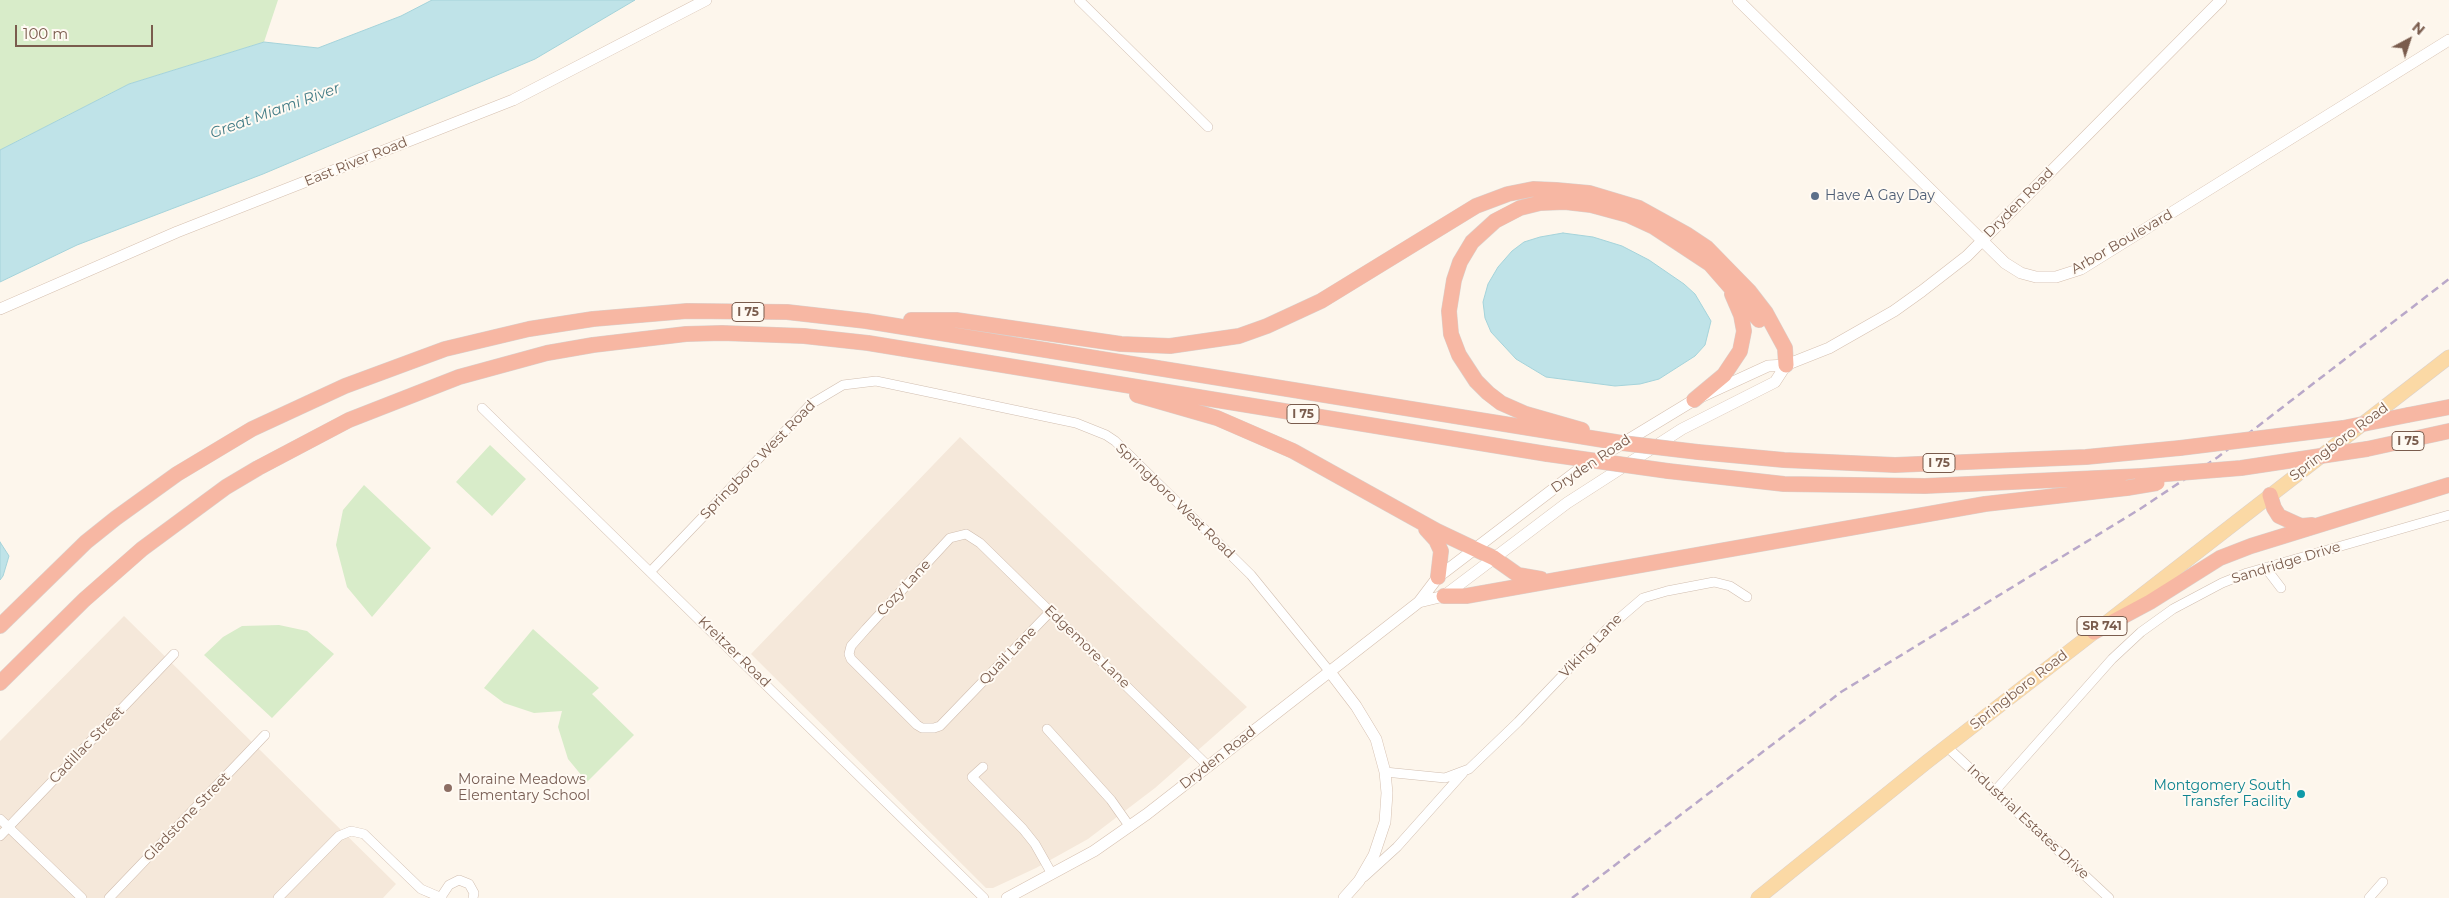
<!DOCTYPE html>
<html>
<head>
<meta charset="utf-8">
<style>
  body { margin:0 }
  #map { position:relative; width:2449px; height:898px; overflow:hidden; background:#fdf6ec; font-family:Montserrat,sans-serif }
  canvas { display:block }
  .north { position:absolute; left:2384px; top:15px; width:50px; height:50px; -webkit-text-stroke:4px #fffaf3; paint-order:stroke; rotate:40deg; font-size:14px; font-weight:700; line-height:20px; text-align:center; color:#7a5c4d }
  .north::after { content:''; display:block; margin:auto; width:18px; height:22px; background:#7a5c4d; clip-path:polygon(50% 0,100% 100%,50% 72%,0 100%) }
  .scale { position:absolute; left:15px; top:25px; width:138px; height:22px; box-sizing:border-box; border:2px solid #7a5c4d; border-top:0; padding-left:6px; font-size:15px; line-height:18px; white-space:nowrap; color:#7a5c4d; -webkit-text-stroke:4px #fffaf3; paint-order:stroke }
</style>
</head>
<body>
<div id="map">
<canvas width="2449" height="898"></canvas>
<div class="north">N</div>
<div class="scale">100 m</div>
</div>
<script>
const ctx = document.querySelector('canvas').getContext('2d');
ctx.lineJoin = 'round';
function fillPath(path, color) {
  ctx.fillStyle = color;
  ctx.fill(path, 'evenodd');
}
function poly(rows) {
  const path = new Path2D();
  for (const r of rows) {
    path.moveTo(r[0], r[1]);
    for (let i = 2; i < r.length; i += 2) path.lineTo(r[i], r[i + 1]);
  }
  return path;
}
function strokePath(path, color, width, dash) {
  ctx.strokeStyle = color;
  ctx.lineWidth = width;
  ctx.lineCap = dash ? 'butt' : 'round';
  ctx.setLineDash(dash || []);
  ctx.stroke(path);
}
function write(font, color, halo, rows, align = 'center') {
  ctx.font = font + ' Montserrat,sans-serif';
  ctx.lineWidth = 4;
  ctx.setLineDash([]);
  ctx.textBaseline = 'middle';
  ctx.strokeStyle = halo;
  ctx.fillStyle = color;
  for (const [text, x, y, turn = 0] of rows) {
    ctx.save();
    ctx.translate(x, y);
    ctx.rotate((+turn || 0) * Math.PI / 180);
    ctx.textAlign = isNaN(turn) ? turn : align;
    if (halo) ctx.strokeText(text, 0, 0);
    ctx.fillText(text, 0, 0);
    ctx.restore();
  }
}
fillPath(poly([
  [960,437,1247,707,1155,788,1088,839,1036,868,993,888,986,888,751,654],
  [124,616,396,884,383,898,0,898,0,741]
]), '#f5e8da');
fillPath(poly([
  [0,0,278,0,264,42,129,84,0,150],
  [490,445,526,479,492,516,456,482],
  [364,485,431,548,372,617,347,587,336,545,343,510],
  [279,625,307,631,334,654,272,718,204,655,223,637,242,626],
  [533,629,599,688,592,694,634,735,587,782,568,759,558,727,562,711,534,713,504,703,484,688]
]), '#d8ecc9');
const water = poly([
  [432,0,635,0,535,59,263,174,77,245,0,282,0,150,129,84,264,42,318,48,401,16,432,0],
  [1563,233,1593,237,1622,246,1649,260,1684,284,1695,294,1711,321,1705,345,1695,356,1659,379,1640,384,1615,386,1546,377,1516,359,1491,332,1485,318,1483,302,1488,284,1498,267,1512,251,1524,242,1540,237,1563,233],
  [0,542,9,556,3,576,0,580,0,542]
]);
fillPath(water, '#bfe3e8');
strokePath(water, '#a5d3da', 1);
const street = poly([
  [1079,0,1208,127],
  [482,408,984,898],
  [2265,567,2281,588],
  [651,571,811,404,843,385,876,381,1076,423,1106,435,1115,441,1251,575,1330,672],
  [1050,612,940,726,934,728,922,728,917,725,851,659,849,654,851,646,866,629,950,538,966,534,980,543,1208,766],
  [1047,729,1111,800,1130,827],
  [1946,746,2109,898],
  [983,767,972,777,1023,829,1035,844,1052,874],
  [1385,772,1445,778,1469,769,1518,722,1608,628,1643,598,1667,591,1714,582,1730,586,1747,597],
  [1994,792,2112,659,2141,632,2173,609,2222,583,2247,573,2449,515],
  [0,819,82,898],
  [0,836,174,654],
  [1364,877,1397,847,1463,773],
  [441,897,449,885,459,880,469,884,474,893,473,898],
  [109,898,265,735],
  [278,898,339,836,351,831,364,834,421,889,442,898],
  [2369,898,2383,882]
]);
const secondary = poly([
  [1738,0,2005,263,2021,273,2036,277,2056,277,2081,269,2449,40],
  [0,309,177,232,513,100,706,0],
  [1419,602,1444,596,1567,503,1682,429,1775,382,1786,365],
  [1330,672,1356,706,1376,739,1385,772,1387,793,1385,822,1374,855,1359,881,1344,898],
  [1007,898,1094,851,1147,814,1419,602,1438,577,1577,471,1694,400,1768,366,1786,365,1829,348,1894,311,1922,291,1967,256,2221,0]
]);
const primary = poly([
  [1758,898,1928,761,2449,357]
]);
const highway = poly([
  [911,320,956,320,1121,344,1170,346,1239,336,1267,326,1321,301,1476,206,1508,194,1533,189,1556,190,1589,193,1639,208,1686,234,1707,248,1749,291,1766,313,1785,348,1786,365],
  [1137,395,1217,418,1293,451,1437,531,1494,558,1518,575,1541,579],
  [1694,400,1724,375,1740,351,1744,331,1741,315,1732,294],
  [2408,415,2449,407],
  [1582,430,1526,414,1501,403,1488,393,1476,381,1459,355,1451,334,1449,311,1454,280,1460,262,1472,242,1495,221,1520,208,1540,203,1565,202,1591,205,1628,215,1654,227,1710,264,1759,320],
  [2367,449,2449,431],
  [1698,452,1784,460,1895,465,2086,457,2180,448],
  [1668,471,1784,484,1925,486,2142,476],
  [2270,495,2274,508,2279,516,2301,526,2312,525],
  [1426,529,1436,540,1441,551,1438,577],
  [1444,596,1466,596,1985,504,2127,488],
  [0,626,86,542,116,518,177,474,252,429,345,386,445,349,529,329,593,319,687,311,787,312,866,321,1622,443],
  [2094,632,2150,602,2220,558,2251,546,2449,485],
  [0,683,84,600,142,549,226,487,258,468,349,420,459,377,547,353,593,345,686,334,722,333,804,336,868,343,1547,454]
]);
strokePath(street, '#d1beb0', 10);
strokePath(secondary, '#d6c0b0', 12);
strokePath(primary, '#dad1cd', 15);
strokePath(highway, '#dad1cd', 16);
strokePath(street, '#fff', 9);
strokePath(secondary, '#fff', 11);
strokePath(primary, '#fbd9a5', 14);
strokePath(highway, '#f7b7a3', 15);
strokePath(poly([
  [1572,898,1841,692,2140,509,2218,457,2449,279]
]), '#b9a8c9', 2.5, [8, 5]);
const highwayBridge = poly([
  [1622,443,1698,452],
  [2180,448,2343,428,2408,415],
  [1547,454,1668,471],
  [2142,476,2241,468,2367,449],
  [2127,488,2157,483]
]);
strokePath(highwayBridge, '#dad1cd', 16, []);
strokePath(highwayBridge, '#f7b7a3', 15);
for (const [x, y, r, color] of [
  [1815,196,5,"#5c6f8a"],
  [448,788,5,"#8d6e63"],
  [2301,794,5,"#0f9aa8"]
]) {
  const dot = new Path2D();
  dot.arc(x, y, r, 0, 2 * Math.PI);
  ctx.fillStyle = color;
  ctx.fill(dot);
  strokePath(dot, '#fffaf3', 2);
}
for (const [x, y, w] of [
  [748,312,32],
  [1303,414,32],
  [2408,441,32],
  [1939,463,32],
  [2102,626,50]
]) {
  const box = new Path2D();
  box.roundRect(x - w / 2, y - 9.5, w, 19, 4);
  ctx.fillStyle = '#fffaf3';
  ctx.fill(box);
  strokePath(box, '#7a5c4d', 1);
}
write('bold 12px', '#7a5c4d', null, [
  ["I 75",748,312],
  ["I 75",1303,414],
  ["I 75",2408,441],
  ["I 75",1939,463],
  ["SR 741",2102,626]
]);
write('14px', '#7a5c4d', '#fffaf3', [
  ["East River Road",356,162,-22],
  ["Dryden Road",2019,203,-45],
  ["Arbor Boulevard",2122,242,-30],
  ["Springboro Road",2339,442,-37],
  ["Springboro West Road",758,460,-46],
  ["Dryden Road",1591,464,-34],
  ["Springboro West Road",1175,501,44],
  ["Sandridge Drive",2286,563,-17],
  ["Cozy Lane",904,588,-47],
  ["Viking Lane",1591,646,-46],
  ["Edgemore Lane",1087,647,44],
  ["Kreitzer Road",734,652,44],
  ["Quail Lane",1008,656,-46],
  ["Springboro Road",2019,690,-38],
  ["Cadillac Street",87,745,-46],
  ["Dryden Road",1218,758,-38],
  ["Gladstone Street",187,817,-46],
  ["Industrial Estates Drive",2028,822,43]
]);
write('14px', '#4e5e75', '#fffaf3', [
  ["Have A Gay Day",1825,196]
], 'left');
write('14px', '#785e54', '#fffaf3', [
  ["Moraine Meadows",458,780],
  ["Elementary School",458,796]
], 'left');
write('14px', '#0d838f', '#fffaf3', [
  ["Montgomery South",2291,786],
  ["Transfer Facility",2291,802]
], 'right');
write('italic 15px', '#437c86', '#fffaf3', [
  ["Great Miami River",275,111,-20]
]);
</script>
</body>
</html>
